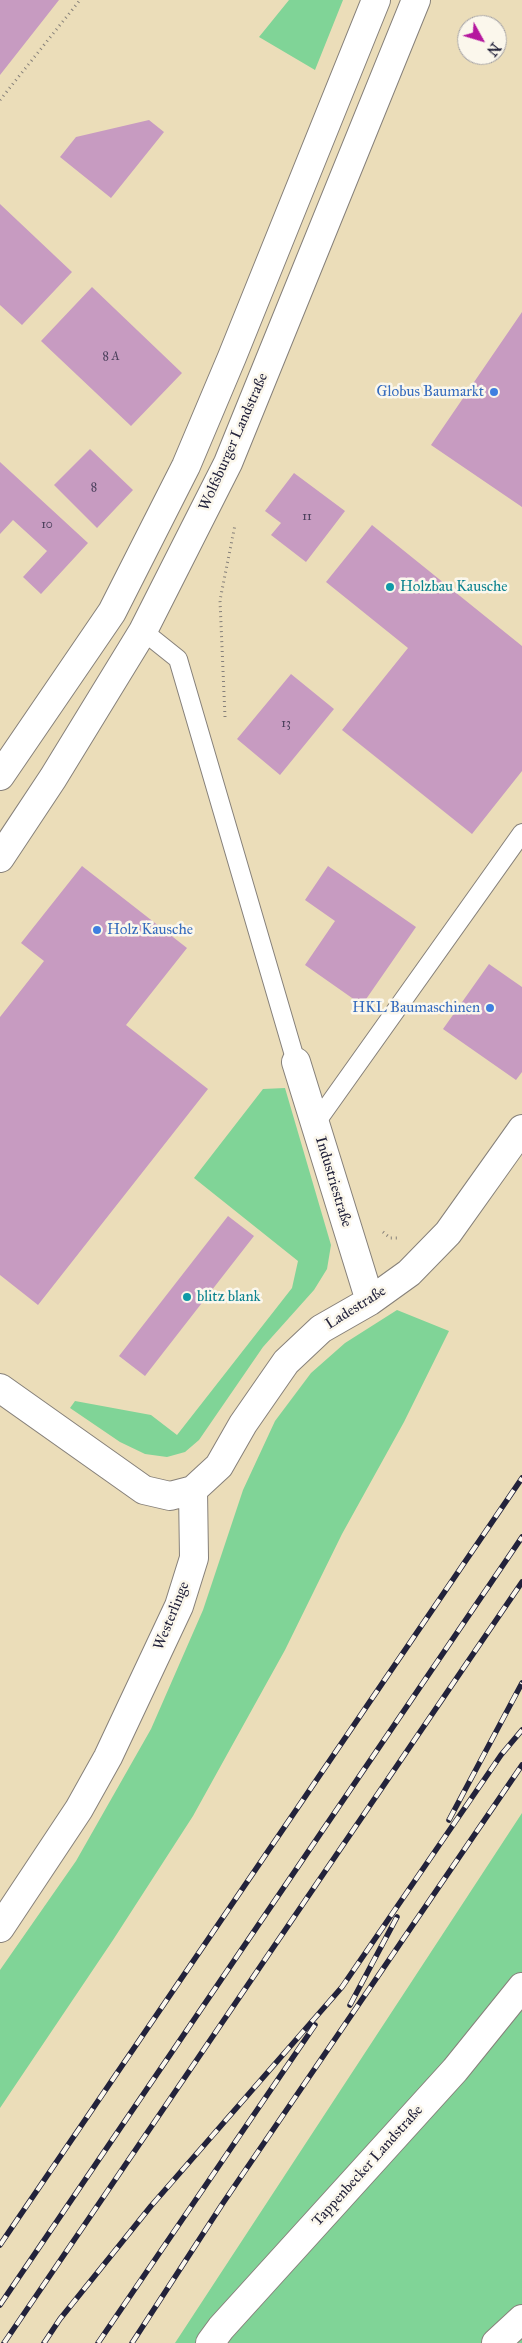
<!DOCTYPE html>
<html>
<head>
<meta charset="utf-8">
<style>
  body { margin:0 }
  #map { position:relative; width:522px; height:2343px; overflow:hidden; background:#ebddb9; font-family:"IM FELL Great Primer",serif }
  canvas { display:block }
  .north { position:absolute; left:457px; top:15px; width:50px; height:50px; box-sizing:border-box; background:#fbf7ec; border:1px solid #a4a2a5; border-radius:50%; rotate:129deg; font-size:14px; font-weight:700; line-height:20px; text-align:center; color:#22223b }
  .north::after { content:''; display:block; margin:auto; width:18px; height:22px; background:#b5179e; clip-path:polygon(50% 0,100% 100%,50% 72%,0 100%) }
</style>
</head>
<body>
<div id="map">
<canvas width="522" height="2343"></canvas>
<div class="north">N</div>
</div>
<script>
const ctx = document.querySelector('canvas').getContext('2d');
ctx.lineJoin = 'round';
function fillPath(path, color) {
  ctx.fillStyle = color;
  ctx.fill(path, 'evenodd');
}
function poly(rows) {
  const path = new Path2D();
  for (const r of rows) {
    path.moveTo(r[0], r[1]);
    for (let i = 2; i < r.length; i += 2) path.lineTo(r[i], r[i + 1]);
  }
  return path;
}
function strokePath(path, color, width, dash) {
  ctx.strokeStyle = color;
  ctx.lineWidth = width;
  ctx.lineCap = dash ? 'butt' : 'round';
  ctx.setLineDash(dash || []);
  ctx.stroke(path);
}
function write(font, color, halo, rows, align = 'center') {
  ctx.font = font + ' "IM FELL Great Primer",serif';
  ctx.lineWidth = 5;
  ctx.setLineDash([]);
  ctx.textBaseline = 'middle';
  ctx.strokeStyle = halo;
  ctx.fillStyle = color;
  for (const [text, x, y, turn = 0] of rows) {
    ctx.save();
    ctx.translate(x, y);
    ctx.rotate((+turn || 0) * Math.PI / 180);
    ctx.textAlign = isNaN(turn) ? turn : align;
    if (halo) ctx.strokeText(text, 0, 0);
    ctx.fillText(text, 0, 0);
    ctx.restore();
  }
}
fillPath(poly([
  [289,0,343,0,315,70,259,37],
  [285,1088,331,1245,327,1269,314,1290,263,1347,199,1440,185,1452,167,1457,145,1454,120,1442,70,1408,75,1401,151,1415,177,1435,292,1288,298,1261,194,1178,263,1089],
  [397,1310,449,1331,404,1422,342,1534,285,1650,193,1816,113,1940,0,2108,0,1970,76,1861,151,1729,203,1610,243,1490,275,1421,311,1373,345,1343],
  [522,1813,522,2343,175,2343]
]), '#80d497');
fillPath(poly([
  [0,0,59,0,0,75],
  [149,120,164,132,111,198,60,157,76,137],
  [0,204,72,272,22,325,0,305],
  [92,287,182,373,131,426,41,341],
  [522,312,522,507,431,445],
  [90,449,133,490,97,528,54,485],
  [0,462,88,543,41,594,23,577,47,551,13,520,0,534],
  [294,473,345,511,306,562,271,535,281,523,265,511],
  [372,525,522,646,522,771,472,834,342,730,408,648,326,582],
  [291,674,334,709,280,775,237,739],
  [82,866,187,948,126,1025,208,1089,38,1305,0,1275,0,1017,44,961,21,943],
  [328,866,416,927,362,1005,305,965,335,921,305,900],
  [489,964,522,987,522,1072,516,1080,443,1029],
  [228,1216,254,1236,145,1376,119,1356]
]), '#c79bc1');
const lane = poly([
  [143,631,178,659,296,1062],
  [315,1124,522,833]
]);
const street = poly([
  [296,1062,370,1301],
  [0,1388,144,1490,170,1496,193,1490],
  [193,1490,219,1466,243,1424,286,1362,321,1329,370,1301,409,1273,448,1233,522,1129],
  [0,1928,79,1809,108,1757,179,1606,194,1558,193,1490]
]);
const secondary = poly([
  [0,776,112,612,186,466,232,357,376,0],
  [0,858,53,778,143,631,228,463,416,0],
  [210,2343,221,2328,455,2070,522,1987],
  [496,2343,522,2319]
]);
strokePath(lane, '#86807a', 20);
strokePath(street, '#86807a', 30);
strokePath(secondary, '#86807a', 30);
strokePath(poly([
  [0,100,80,0],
  [225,717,220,600,235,525],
  [383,1232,390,1238,397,1238]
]), '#86807a', 3, [1, 4]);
strokePath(lane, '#fff', 18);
strokePath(street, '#fff', 28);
strokePath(secondary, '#fff', 28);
const rail = poly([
  [449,1820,522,1683],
  [350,2005,397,1917],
  [0,2245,522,1478],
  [0,2305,522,1537],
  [4,2343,522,1582],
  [44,2343,60,2319,151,2206,342,1987,501,1755,522,1730],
  [98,2343,315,2025],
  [132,2343,223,2203,522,1765]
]);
strokePath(rail, '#22223b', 5.5);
strokePath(rail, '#fbf7ec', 4, [11]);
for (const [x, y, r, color] of [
  [494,392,5,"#3f7fe0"],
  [390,587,5,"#0f9aa8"],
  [97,930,5,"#3f7fe0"],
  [490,1008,5,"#3f7fe0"],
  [187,1297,5,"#0f9aa8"]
]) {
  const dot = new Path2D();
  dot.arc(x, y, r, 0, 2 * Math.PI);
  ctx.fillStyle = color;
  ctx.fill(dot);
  strokePath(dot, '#fbf7ec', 2);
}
write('12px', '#4b405c', null, [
  ["8 A",111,357],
  ["8",94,488],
  ["11",307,517],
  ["10",47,525],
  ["13",286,724]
]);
write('15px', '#366cbe', '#fbf7ec', [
  ["Globus Baumarkt",484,392],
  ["Holz Kausche",107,930,"left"],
  ["HKL Baumaschinen",480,1008]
], 'right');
write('15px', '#22223b', '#fbf7ec', [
  ["Wolfsburger Landstraße",234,442,-66],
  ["Industriestraße",333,1182,73],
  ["Ladestraße",356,1308,-32],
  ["Westerlinge",172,1616,-68],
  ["Tappenbecker Landstraße",368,2166,-48]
]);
write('15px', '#0d838f', '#fbf7ec', [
  ["Holzbau Kausche",400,587],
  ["blitz blank",197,1297]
], 'left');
</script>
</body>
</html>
